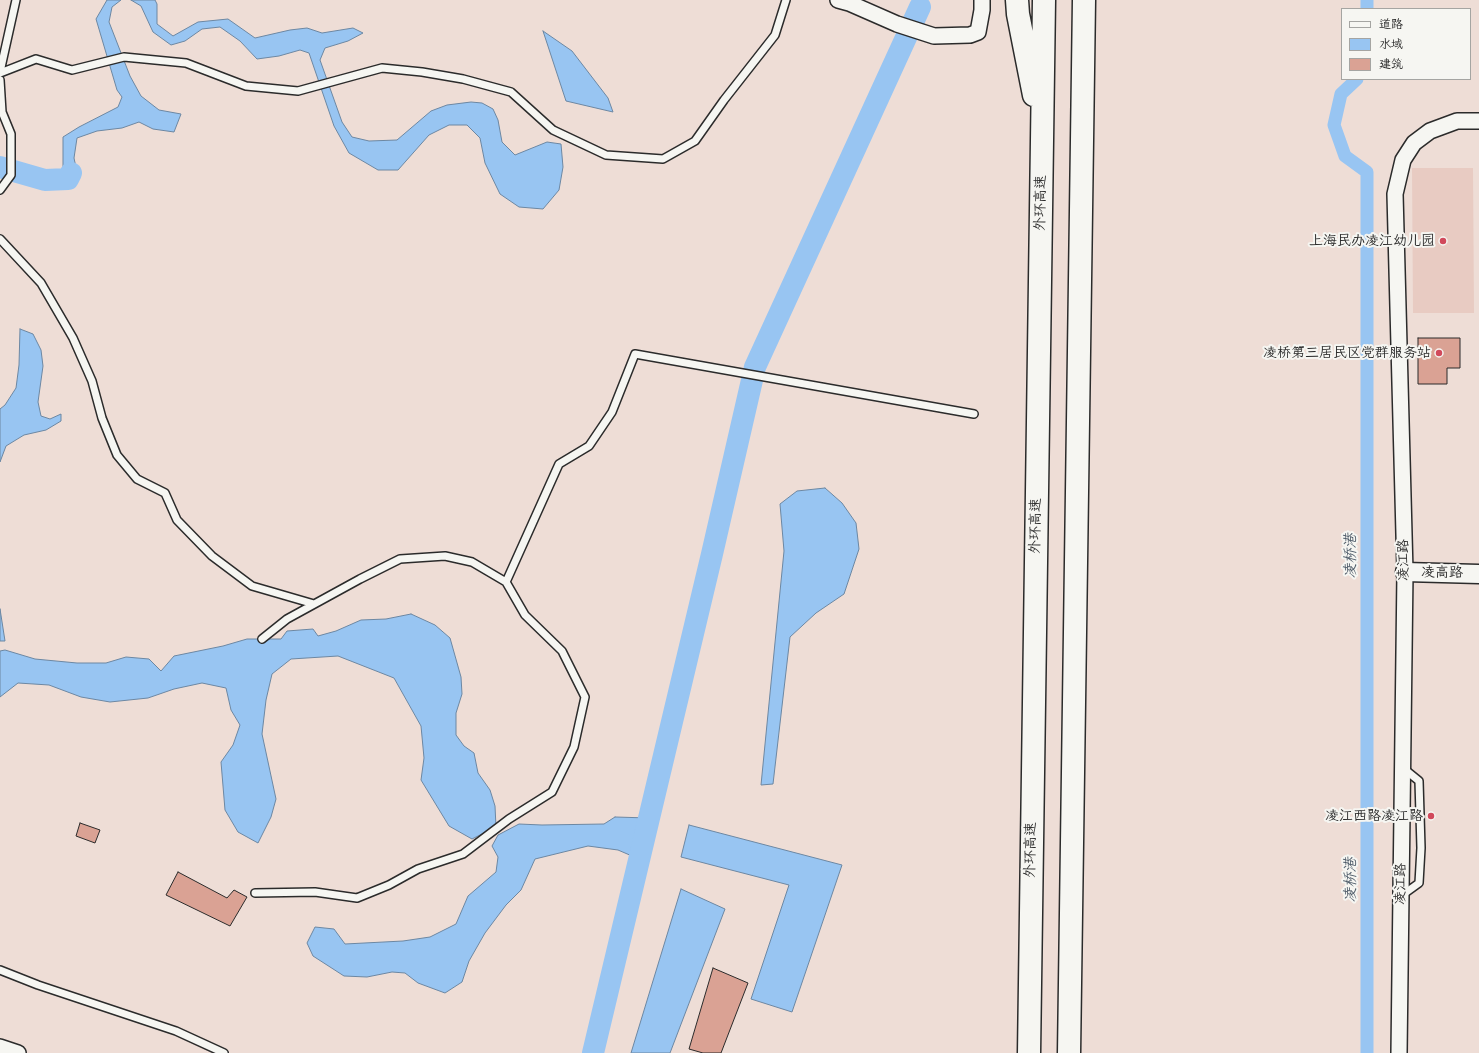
<!DOCTYPE html>
<html>
<head>
<meta charset="utf-8">
<style>
  body { margin:0 }
  #map { position:relative; width:1479px; height:1053px; overflow:hidden; background:#eeddd6; font-family:Pangolin,"LXGW WenKai TC",sans-serif }
  canvas { display:block }
  .legend { position:absolute; left:1341px; top:8px; width:130px; height:72px; box-sizing:border-box; background:#f6f6f2; border:1px solid #a5a5a2; margin:0; padding:5px 7px; list-style:none; font-size:12px; color:#2b2b2b }
  .legend li { display:flex; align-items:center; gap:8px; height:20px }
  .legend b { width:20px; border:1px solid #a5a5a2 }
</style>
</head>
<body>
<div id="map">
<canvas width="1479" height="1053"></canvas>
<ul class="legend">
<li><b style="height:5px;background:#f6f6f2"></b>道路</li>
<li><b style="height:11px;background:#98c5f2"></b>水域</li>
<li><b style="height:11px;background:#daa294"></b>建筑</li>
</ul>
</div>
<script>
const ctx = document.querySelector('canvas').getContext('2d');
ctx.lineJoin = 'round';
function fillPath(path, color) {
  ctx.fillStyle = color;
  ctx.fill(path, 'evenodd');
}
function poly(rows) {
  const path = new Path2D();
  for (const r of rows) {
    path.moveTo(r[0], r[1]);
    for (let i = 2; i < r.length; i += 2) path.lineTo(r[i], r[i + 1]);
  }
  return path;
}
function strokePath(path, color, width, dash) {
  ctx.strokeStyle = color;
  ctx.lineWidth = width;
  ctx.lineCap = dash ? 'butt' : 'round';
  ctx.setLineDash(dash || []);
  ctx.stroke(path);
}
function write(font, color, halo, rows, align = 'center') {
  ctx.font = font + ' Pangolin,"LXGW WenKai TC",sans-serif';
  ctx.lineWidth = 4;
  ctx.setLineDash([]);
  ctx.textBaseline = 'middle';
  ctx.strokeStyle = halo;
  ctx.fillStyle = color;
  for (const [text, x, y, turn = 0] of rows) {
    ctx.save();
    ctx.translate(x, y);
    ctx.rotate((+turn || 0) * Math.PI / 180);
    ctx.textAlign = isNaN(turn) ? turn : align;
    if (halo) ctx.strokeText(text, 0, 0);
    ctx.fillText(text, 0, 0);
    ctx.restore();
  }
}
fillPath(poly([
  [1412,168,1473,168,1474,313,1413,313]
]), '#e8cbc2');
const water = poly([
  [107,0,121,0,112,7,109,22,130,76,141,96,159,110,181,114,174,132,153,129,139,122,122,128,97,131,77,138,74,158,77,172,63,173,63,137,79,127,118,107,122,97,117,90,96,19,107,0],
  [131,0,155,0,157,4,157,24,173,36,198,22,228,19,255,38,290,30,307,28,322,33,353,28,363,33,348,41,325,48,320,60,342,122,352,137,369,141,397,140,431,111,447,105,471,102,482,103,493,109,498,120,502,142,515,155,547,142,561,144,563,167,559,190,543,209,519,207,500,194,485,163,480,138,467,125,449,125,429,135,398,170,378,170,349,153,334,126,309,53,300,50,279,56,257,59,240,41,220,27,202,29,185,41,171,45,153,32,141,6,131,0],
  [543,31,572,51,608,98,613,112,566,101,543,31],
  [20,329,33,334,41,350,43,366,38,402,41,416,50,419,61,414,61,421,46,430,24,435,6,446,0,462,0,409,5,405,16,388,19,365,20,329],
  [825,488,842,503,856,523,859,549,844,594,816,613,790,637,773,784,761,785,784,551,780,504,797,491,825,488],
  [0,609,5,641,0,641,0,609],
  [411,614,435,625,450,638,461,677,462,694,456,713,456,735,464,746,474,753,478,773,490,790,495,806,496,827,472,839,449,826,421,780,424,758,421,726,394,678,338,656,291,659,272,674,266,700,262,734,276,799,271,817,258,843,238,832,225,810,221,762,233,745,240,725,231,710,226,688,202,683,174,689,148,698,110,702,81,697,49,685,18,683,0,697,0,651,5,650,35,659,77,663,106,663,126,657,149,659,161,671,174,656,223,646,247,639,281,639,287,631,313,629,318,636,336,631,361,620,386,619,411,614],
  [615,817,649,818,639,859,618,850,588,846,535,859,521,890,506,905,485,933,469,961,462,982,445,993,418,983,405,973,392,972,367,977,344,976,313,956,307,943,315,927,334,929,345,944,403,941,430,937,456,924,468,896,496,872,498,857,492,846,498,835,519,824,542,825,604,824,615,817],
  [689,825,842,865,792,1012,751,999,789,885,681,857,689,825],
  [681,889,725,909,670,1053,631,1053,681,889]
]);
fillPath(water, '#98c5f2');
strokePath(water, '#6c87a2', 1);
strokePath(poly([
  [1367,0,1367,9],
  [1357,79,1341,94,1334,125,1345,156,1367,172,1367,1053]
]), '#98c5f2', 13);
strokePath(poly([
  [0,167,45,180,68,179,71,173],
  [593,1053,712,554,755,367,920,7]
]), '#98c5f2', 22);
const building = poly([
  [1418,338,1460,338,1460,368,1447,368,1447,384,1418,384,1418,338],
  [80,823,100,830,95,843,76,836,80,823],
  [178,872,227,898,234,890,247,897,230,926,166,895,178,872],
  [713,968,748,983,721,1053,703,1053,689,1049,713,968]
]);
fillPath(building, '#daa294');
strokePath(building, '#2b2b2b', 1);
const service = poly([
  [0,72,16,0],
  [0,73,36,59,72,70,124,57,186,63,246,86,298,91,382,68,422,72,463,79,511,92,553,130,606,155,663,159,695,141,724,100,775,35,786,0],
  [0,80,2,112,11,134,11,175,0,190],
  [0,239,41,283,73,338,92,381,102,418,117,455,137,479,165,493,177,520,212,556,252,586,314,604],
  [262,639,287,619,360,579,400,559,445,556,472,562,506,582],
  [255,893,315,892,357,898,389,885,418,869,463,854,509,819,552,792,574,747,585,697,562,651,525,615,506,582,559,464,589,446,612,412,635,354,974,414],
  [1401,896,1419,883,1421,848,1419,781,1403,768],
  [0,970,38,985,176,1031,224,1053]
]);
const minor = poly([
  [838,0,849,3,897,24,934,36,970,35,978,32,982,10,982,0],
  [0,1047,18,1053],
  [1399,1053,1405,572,1395,194,1403,160,1414,143,1430,131,1457,121,1479,121]
]);
const tertiary = poly([
  [1405,572,1479,574]
]);
const motorway = poly([
  [1017,0,1018,14,1034,95],
  [1029,1053,1044,0],
  [1069,1053,1084,0]
]);
strokePath(service, '#2b2b2b', 10);
strokePath(minor, '#2b2b2b', 18);
strokePath(tertiary, '#2b2b2b', 21);
strokePath(motorway, '#2b2b2b', 25);
strokePath(service, '#f6f6f2', 7);
strokePath(minor, '#f6f6f2', 15);
strokePath(tertiary, '#f6f6f2', 18);
strokePath(motorway, '#f6f6f2', 22);
for (const [x, y, r, color] of [
  [1443,241,4,"#d1495b"],
  [1439,353,4,"#d1495b"],
  [1431,816,4,"#d1495b"]
]) {
  const dot = new Path2D();
  dot.arc(x, y, r, 0, 2 * Math.PI);
  ctx.fillStyle = color;
  ctx.fill(dot);
  strokePath(dot, '#f6f6f2', 1.5);
}
write('14px', '#2b2b2b', '#f6f6f2', [
  ["外环高速",1041,203,-89],
  ["外环高速",1036,526,-89],
  ["凌江路",1404,560,-91],
  ["凌高路",1442,573,1],
  ["外环高速",1031,850,-89],
  ["凌江路",1401,884,-89]
]);
write('14px', '#2b2b2b', '#f6f6f2', [
  ["上海民办凌江幼儿园",1435,241],
  ["凌桥第三居民区党群服务站",1431,353],
  ["凌江西路凌江路",1423,816]
], 'right');
write('italic 15px', '#4c5967', '#f6f6f2', [
  ["凌桥港",1351,556,-90],
  ["凌桥港",1351,880,-90]
]);
</script>
</body>
</html>
